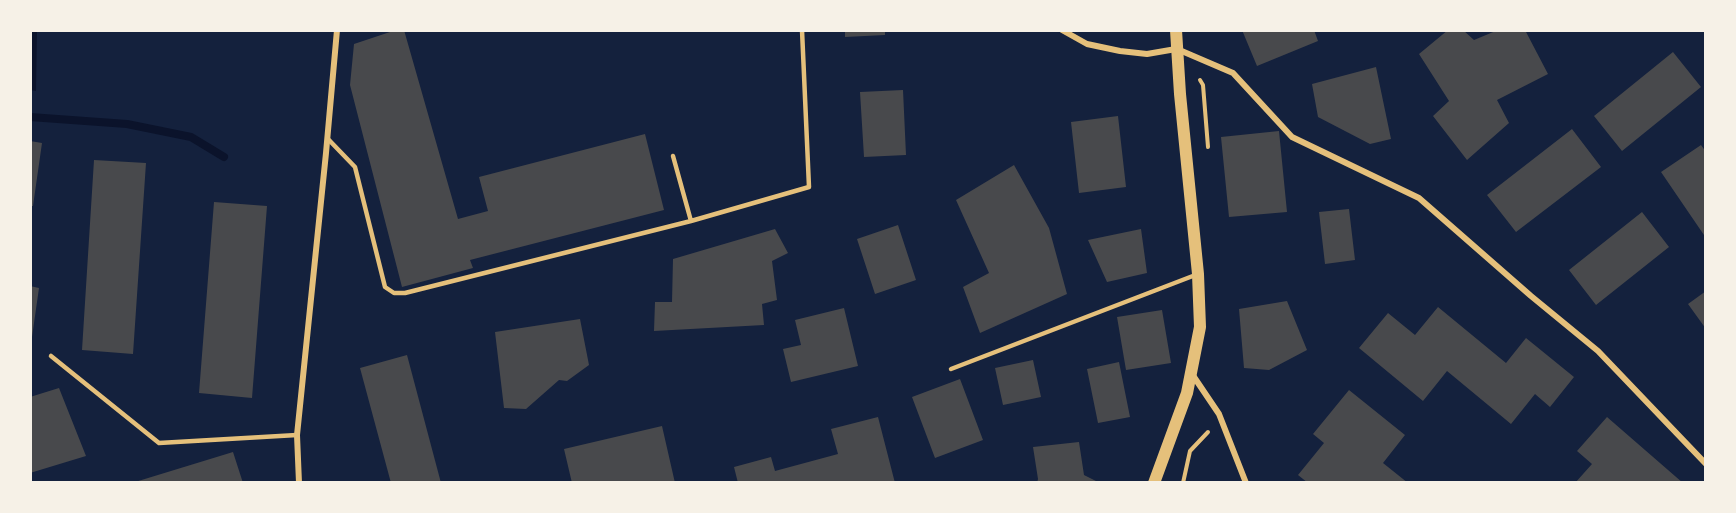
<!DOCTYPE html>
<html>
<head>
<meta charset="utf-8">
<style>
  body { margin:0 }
  #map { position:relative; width:1736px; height:513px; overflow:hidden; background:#14213d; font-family:"Archivo Narrow",sans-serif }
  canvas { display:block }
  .frame { position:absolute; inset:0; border:32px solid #f6f1e7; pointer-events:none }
</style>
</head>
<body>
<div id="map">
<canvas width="1736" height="513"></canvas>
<div class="frame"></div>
</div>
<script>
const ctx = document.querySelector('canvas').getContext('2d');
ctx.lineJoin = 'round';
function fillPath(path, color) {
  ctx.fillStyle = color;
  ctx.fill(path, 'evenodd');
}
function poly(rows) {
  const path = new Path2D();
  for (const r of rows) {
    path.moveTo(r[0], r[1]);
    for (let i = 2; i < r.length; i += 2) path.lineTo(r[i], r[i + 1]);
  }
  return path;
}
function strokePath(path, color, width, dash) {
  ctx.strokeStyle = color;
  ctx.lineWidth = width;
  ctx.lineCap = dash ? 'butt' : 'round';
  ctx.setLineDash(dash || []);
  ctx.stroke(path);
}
fillPath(poly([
  [30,30,37,30,36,91,30,90]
]), '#0b132b');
strokePath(poly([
  [30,117,127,124,191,137,224,157]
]), '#0b132b', 8);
fillPath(poly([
  [396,30,404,30,458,219,488,211,479,177,645,134,664,210,470,260,473,268,402,287,350,85,354,44],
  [845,30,885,30,885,35,845,37],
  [1242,30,1314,30,1318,41,1257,66],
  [1448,30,1463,30,1474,40,1498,30,1525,30,1548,74,1497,100,1509,123,1467,160,1433,116,1449,101,1419,54],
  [1673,52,1701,87,1622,151,1594,116],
  [1376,67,1391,139,1370,144,1318,117,1312,84],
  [903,90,906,155,864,157,860,92],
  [1118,116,1126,187,1079,193,1071,122],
  [1572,129,1601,167,1516,232,1487,195],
  [1279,131,1287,212,1229,217,1221,137],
  [30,141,42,143,33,206,30,206],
  [1701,145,1706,152,1706,238,1661,172],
  [94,160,146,163,133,354,82,350],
  [1014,165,1049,228,1067,294,980,333,963,287,989,273,956,200],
  [214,202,267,206,252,398,199,393],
  [1349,209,1355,260,1325,264,1319,212],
  [1642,212,1669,247,1596,305,1569,270],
  [898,225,916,280,875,294,857,239],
  [775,229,788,253,772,261,777,300,762,304,764,325,654,331,655,302,672,302,673,259],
  [1141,229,1147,273,1107,282,1088,240],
  [30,286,39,288,31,344,30,343],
  [1706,291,1706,329,1688,304],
  [1287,301,1307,350,1269,370,1244,368,1239,309],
  [1438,307,1506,363,1526,338,1574,377,1550,407,1535,394,1511,424,1447,371,1423,401,1359,348,1388,313,1415,335],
  [844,308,858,366,791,382,783,349,801,345,795,320],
  [1162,310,1171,363,1126,370,1117,317],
  [580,319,589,365,567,381,559,380,526,409,504,408,495,332],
  [407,355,441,483,391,483,360,368],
  [1033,360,1041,397,1003,405,995,368],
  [1119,362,1130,417,1098,423,1087,369],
  [960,379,983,440,935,458,912,397],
  [59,388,86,456,30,473,30,397],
  [1349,390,1405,435,1383,463,1408,483,1308,483,1298,475,1324,443,1313,434],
  [878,417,895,483,738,483,734,467,771,457,775,471,838,454,831,429],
  [1607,417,1683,483,1575,483,1592,464,1577,451],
  [662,426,675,483,572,483,564,449],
  [1079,442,1084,475,1096,481,1096,483,1037,483,1038,479,1033,447],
  [233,452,243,483,135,483,135,482]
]), '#48494c');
strokePath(poly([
  [1200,80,1203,85,1208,147],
  [1183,483,1190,451,1208,432]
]), '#e5c07b', 4);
strokePath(poly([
  [328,139,355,167,385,287,394,293,405,293,691,221,809,187,802,30],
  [673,156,691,221],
  [51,356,159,443,297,435],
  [951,369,1198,274]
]), '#e5c07b', 4.5);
strokePath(poly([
  [1062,30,1087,44,1120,51,1147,54,1176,49],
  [1177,49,1233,73,1292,137,1419,198,1531,296,1598,351,1706,464],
  [1192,374,1219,414,1246,483],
  [299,483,297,435,326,153,337,30]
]), '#e5c07b', 6);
strokePath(poly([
  [1154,483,1187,393,1200,327,1198,274,1180,94,1176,30]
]), '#e5c07b', 12);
</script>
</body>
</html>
